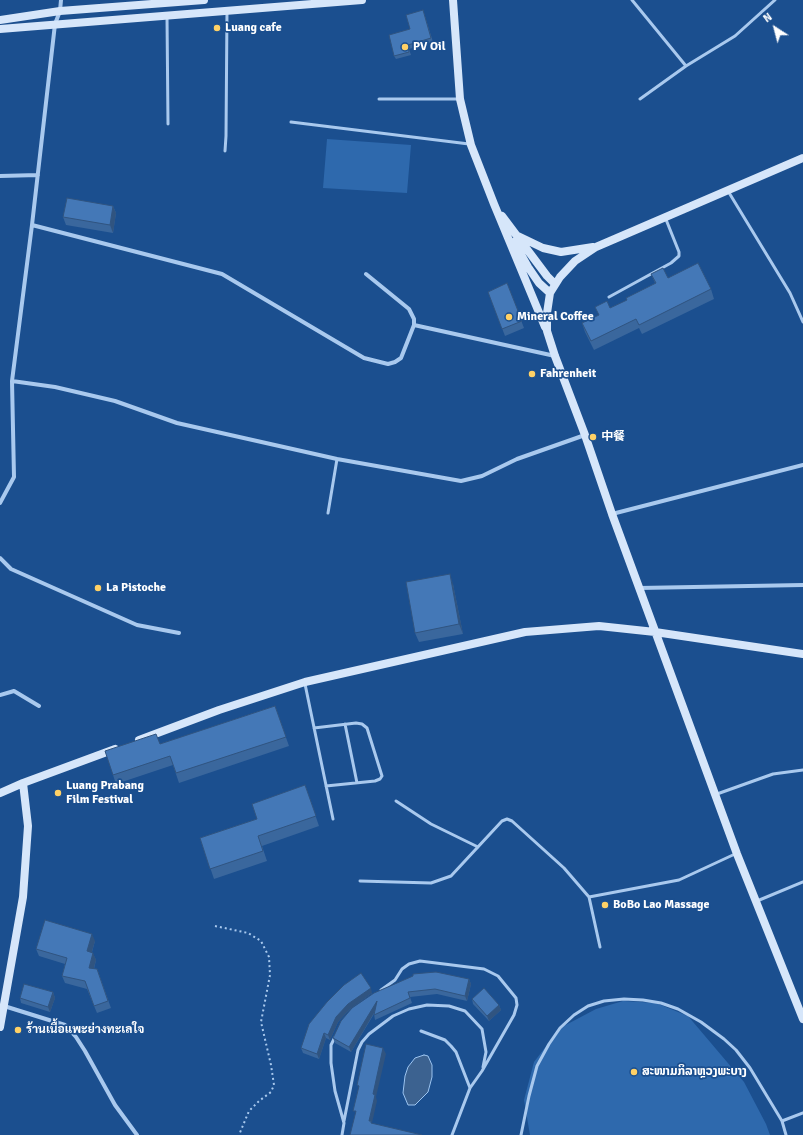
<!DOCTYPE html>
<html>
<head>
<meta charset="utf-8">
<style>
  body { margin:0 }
  #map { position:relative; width:803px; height:1135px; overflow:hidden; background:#1b4f8f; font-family:Signika,sans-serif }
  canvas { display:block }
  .north { position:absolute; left:755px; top:8px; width:40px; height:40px; -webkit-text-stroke:3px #1b4f8f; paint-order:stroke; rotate:324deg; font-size:11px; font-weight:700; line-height:16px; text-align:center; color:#fff }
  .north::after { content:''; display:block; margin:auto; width:14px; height:18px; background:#fff; clip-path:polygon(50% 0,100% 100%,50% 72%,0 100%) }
</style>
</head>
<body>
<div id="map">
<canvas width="803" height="1135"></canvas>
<div class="north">N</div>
</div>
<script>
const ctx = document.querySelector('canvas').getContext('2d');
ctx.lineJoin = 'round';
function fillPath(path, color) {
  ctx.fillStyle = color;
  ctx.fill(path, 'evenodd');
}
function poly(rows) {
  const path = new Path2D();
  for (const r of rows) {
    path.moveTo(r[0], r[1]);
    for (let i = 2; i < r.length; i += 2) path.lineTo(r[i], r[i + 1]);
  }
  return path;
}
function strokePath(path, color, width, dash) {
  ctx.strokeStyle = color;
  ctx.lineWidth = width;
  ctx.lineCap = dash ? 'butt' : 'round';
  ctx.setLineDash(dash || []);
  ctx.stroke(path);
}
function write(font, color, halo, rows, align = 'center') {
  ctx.font = font + ' Signika,"Noto Sans SC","Noto Sans Lao",Sarabun,sans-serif';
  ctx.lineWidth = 3.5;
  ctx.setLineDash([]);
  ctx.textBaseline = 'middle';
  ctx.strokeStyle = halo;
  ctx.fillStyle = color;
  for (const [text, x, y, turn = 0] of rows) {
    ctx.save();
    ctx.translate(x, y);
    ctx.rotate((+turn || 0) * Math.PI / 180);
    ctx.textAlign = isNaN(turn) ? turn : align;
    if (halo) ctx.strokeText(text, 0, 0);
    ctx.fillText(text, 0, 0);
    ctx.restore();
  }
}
fillPath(poly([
  [327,139,411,145,407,193,323,188],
  [623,1001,656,1003,688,1016,744,1082,766,1124,770,1135,530,1135,524,1100,534,1062,560,1028,596,1009]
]), '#2e69ad');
const water = poly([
  [424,1055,428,1056,432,1065,432,1077,428,1092,415,1105,408,1105,403,1093,405,1076,408,1067,415,1058,424,1055]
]);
fillPath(water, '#3c6290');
strokePath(water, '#9cc4f0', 1);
strokePath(poly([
  [215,926,248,933,261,941,269,957,270,975,261,1022,271,1065,274,1085,271,1092,259,1101,249,1111,239,1135]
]), '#a9c9ee', 2, [2, 3]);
strokePath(poly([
  [632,0,686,66],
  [167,17,168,124],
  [379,99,459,99],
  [640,99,686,66,735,36,775,0],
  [291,122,469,144],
  [225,151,226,136,227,11],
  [728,191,790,293,803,322],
  [609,297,671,263,679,256,679,252,665,217],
  [328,513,337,459],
  [305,684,333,819],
  [345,724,357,783],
  [314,728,356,723,362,724,367,728,382,776,380,779,375,781,326,786],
  [717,794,773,774,803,770],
  [396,801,431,824,478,847],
  [360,881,431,883,451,876,502,821,507,819,512,821,564,868,589,897,679,880,735,854],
  [589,897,600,947],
  [757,901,803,882],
  [381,990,395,980,402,969,409,964,420,961,484,969,498,976,516,998,517,1005,514,1015,482,1071,470,1088,452,1135],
  [421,1031,445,1040,451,1046,456,1052,470,1088],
  [335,1037,331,1045,331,1063,335,1091,344,1123,342,1135],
  [344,1121,358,1050,362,1042,369,1034,393,1016,409,1009,427,1005,449,1006,465,1011,482,1029,486,1052,483,1067],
  [782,1121,803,1113],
  [521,1135,529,1096,537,1066,549,1044,560,1028,574,1015,588,1006,604,1001,624,999,643,1000,661,1003,678,1009,701,1022,724,1039,736,1050,750,1068,782,1121,786,1135]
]), '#a9c9ee', 3);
strokePath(poly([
  [0,176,38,175],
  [32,225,222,274,364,358,388,364,395,362,401,358,414,325],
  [366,274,409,309,414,319,414,325,555,356],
  [12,381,55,387,115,401,177,423,337,459,461,481,482,476,517,459,585,435],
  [0,503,14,477,12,381,32,225,55,24,60,11,61,0],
  [612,514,803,465],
  [0,558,11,569,137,625,179,633],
  [639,588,803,585],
  [0,695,14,691,39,706],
  [4,1006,65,1025,76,1037,85,1051,115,1105,137,1135]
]), '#a9c9ee', 4);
strokePath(poly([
  [453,0,460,99,471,145,494,204,545,327],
  [0,20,60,11,204,0],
  [0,29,362,0],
  [803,158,596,247,575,261,560,277,550,293,547,313,547,331,555,356,585,435,612,514,737,854,803,1019],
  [502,216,547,276,555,284],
  [518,236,543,248,561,252,593,247],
  [514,242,528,267,539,283,550,293],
  [139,740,219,710,305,682,525,632,599,626,655,632,803,654],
  [0,793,23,783,115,749],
  [0,1027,23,897,28,826,23,783]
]), '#d6e6fa', 8);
fillPath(poly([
  [423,10,433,42,409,49,411,55,396,59,394,56,410,29],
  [113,206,116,213,113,233,66,225,63,217],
  [651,274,711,289,714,299,642,334,639,328,594,350,585,332,582,323,599,315,595,307,610,308,627,300,655,283],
  [507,283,524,328,505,336,488,292],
  [453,584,463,634,419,642,415,633],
  [275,706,289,746,179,783,173,765,116,784,113,775,160,744],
  [305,785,319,826,262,846,267,861,214,879,200,838,257,819],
  [95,941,92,952,96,960,94,969,97,969,111,1008,97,1013,87,989,65,983,62,976,65,964,39,956,36,949],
  [469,979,471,984,467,1001,437,994,410,997,412,1003,375,1020,374,1014,351,1052,335,1043,333,1038,374,993],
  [344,985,372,993,350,1009,338,1022,330,1040,326,1038,319,1059,303,1053,301,1048],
  [53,992,55,998,50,1012,21,1003,20,998],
  [472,999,499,1005,501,1010,489,1021,473,1004]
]), '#3a679d');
fillPath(poly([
  [113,206,116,213,113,233,110,225],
  [450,574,453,584,463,634,459,624],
  [92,934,95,941,90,958,87,951],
  [93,953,96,960,92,975,89,968],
  [469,979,471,984,467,1001,465,996],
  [371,988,372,993,350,1009,338,1022,330,1040,328,1035,336,1017,348,1004],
  [53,992,55,998,50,1012,48,1007],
  [377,1001,378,1006,351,1052,349,1047],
  [499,1005,501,1010,489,1021,487,1016],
  [324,1033,326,1038,319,1059,317,1054],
  [383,1048,386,1054,376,1097,377,1101,372,1123,369,1121,373,1094]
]), '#305480');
const building = poly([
  [423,10,431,38,408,45,409,52,394,56,389,35,410,29,406,15,423,10],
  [67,198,113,206,110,225,63,217,67,198],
  [698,263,711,289,639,325,636,319,591,341,582,323,599,315,595,307,607,301,610,308,627,300,626,298,656,283,651,274,663,268,668,278,698,263],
  [507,283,522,321,502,329,488,292,507,283],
  [450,574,459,624,415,633,406,582,450,574],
  [275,706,286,737,176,773,170,756,113,775,105,751,156,734,160,744,275,706],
  [305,785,316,816,258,836,263,851,210,869,200,838,257,819,252,804,305,785],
  [45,920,92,934,87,951,93,953,89,968,97,969,108,1001,94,1006,85,981,62,976,67,958,36,949,45,920],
  [436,972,469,979,465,996,435,989,408,992,410,998,374,1015,377,1001,349,1047,333,1038,341,1021,352,1008,374,993,413,976,413,974,436,972],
  [361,973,371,988,348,1004,336,1017,328,1035,324,1033,317,1054,301,1048,309,1024,327,1002,344,985,361,973],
  [24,984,53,992,48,1007,20,998,24,984],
  [484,988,499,1005,487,1016,472,999,484,988],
  [366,1044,383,1048,373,1094,375,1095,369,1121,371,1121,371,1123,422,1135,350,1135,356,1111,353,1111,359,1086,357,1085,366,1044]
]);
fillPath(building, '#4478b7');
strokePath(building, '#305480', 1);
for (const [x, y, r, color] of [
  [217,28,4,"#ffd166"],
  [405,47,4,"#ffd166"],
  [509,317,4,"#ffd166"],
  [532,374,4,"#ffd166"],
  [593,437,4,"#ffd166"],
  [98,588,4,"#ffd166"],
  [58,793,4,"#ffd166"],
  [605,905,4,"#ffd166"],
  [18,1030,4,"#ffd166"],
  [634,1072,4,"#ffd166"]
]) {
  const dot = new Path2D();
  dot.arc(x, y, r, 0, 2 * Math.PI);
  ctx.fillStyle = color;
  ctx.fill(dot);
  strokePath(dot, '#1b4f8f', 1.5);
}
write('bold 12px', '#fff', '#1b4f8f', [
  ["Luang cafe",225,28],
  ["PV Oil",413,47],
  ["Mineral Coffee",517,317],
  ["Fahrenheit",540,374],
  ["中餐",601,437],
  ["La Pistoche",106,588],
  ["Luang Prabang",66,786],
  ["Film Festival",66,800],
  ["BoBo Lao Massage",613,905],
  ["ร้านเนื้อแพะย่างทะเลใจ",26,1030],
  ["ສະໜາມກິລາຫຼວງພະບາງ",642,1072]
], 'left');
</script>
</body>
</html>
